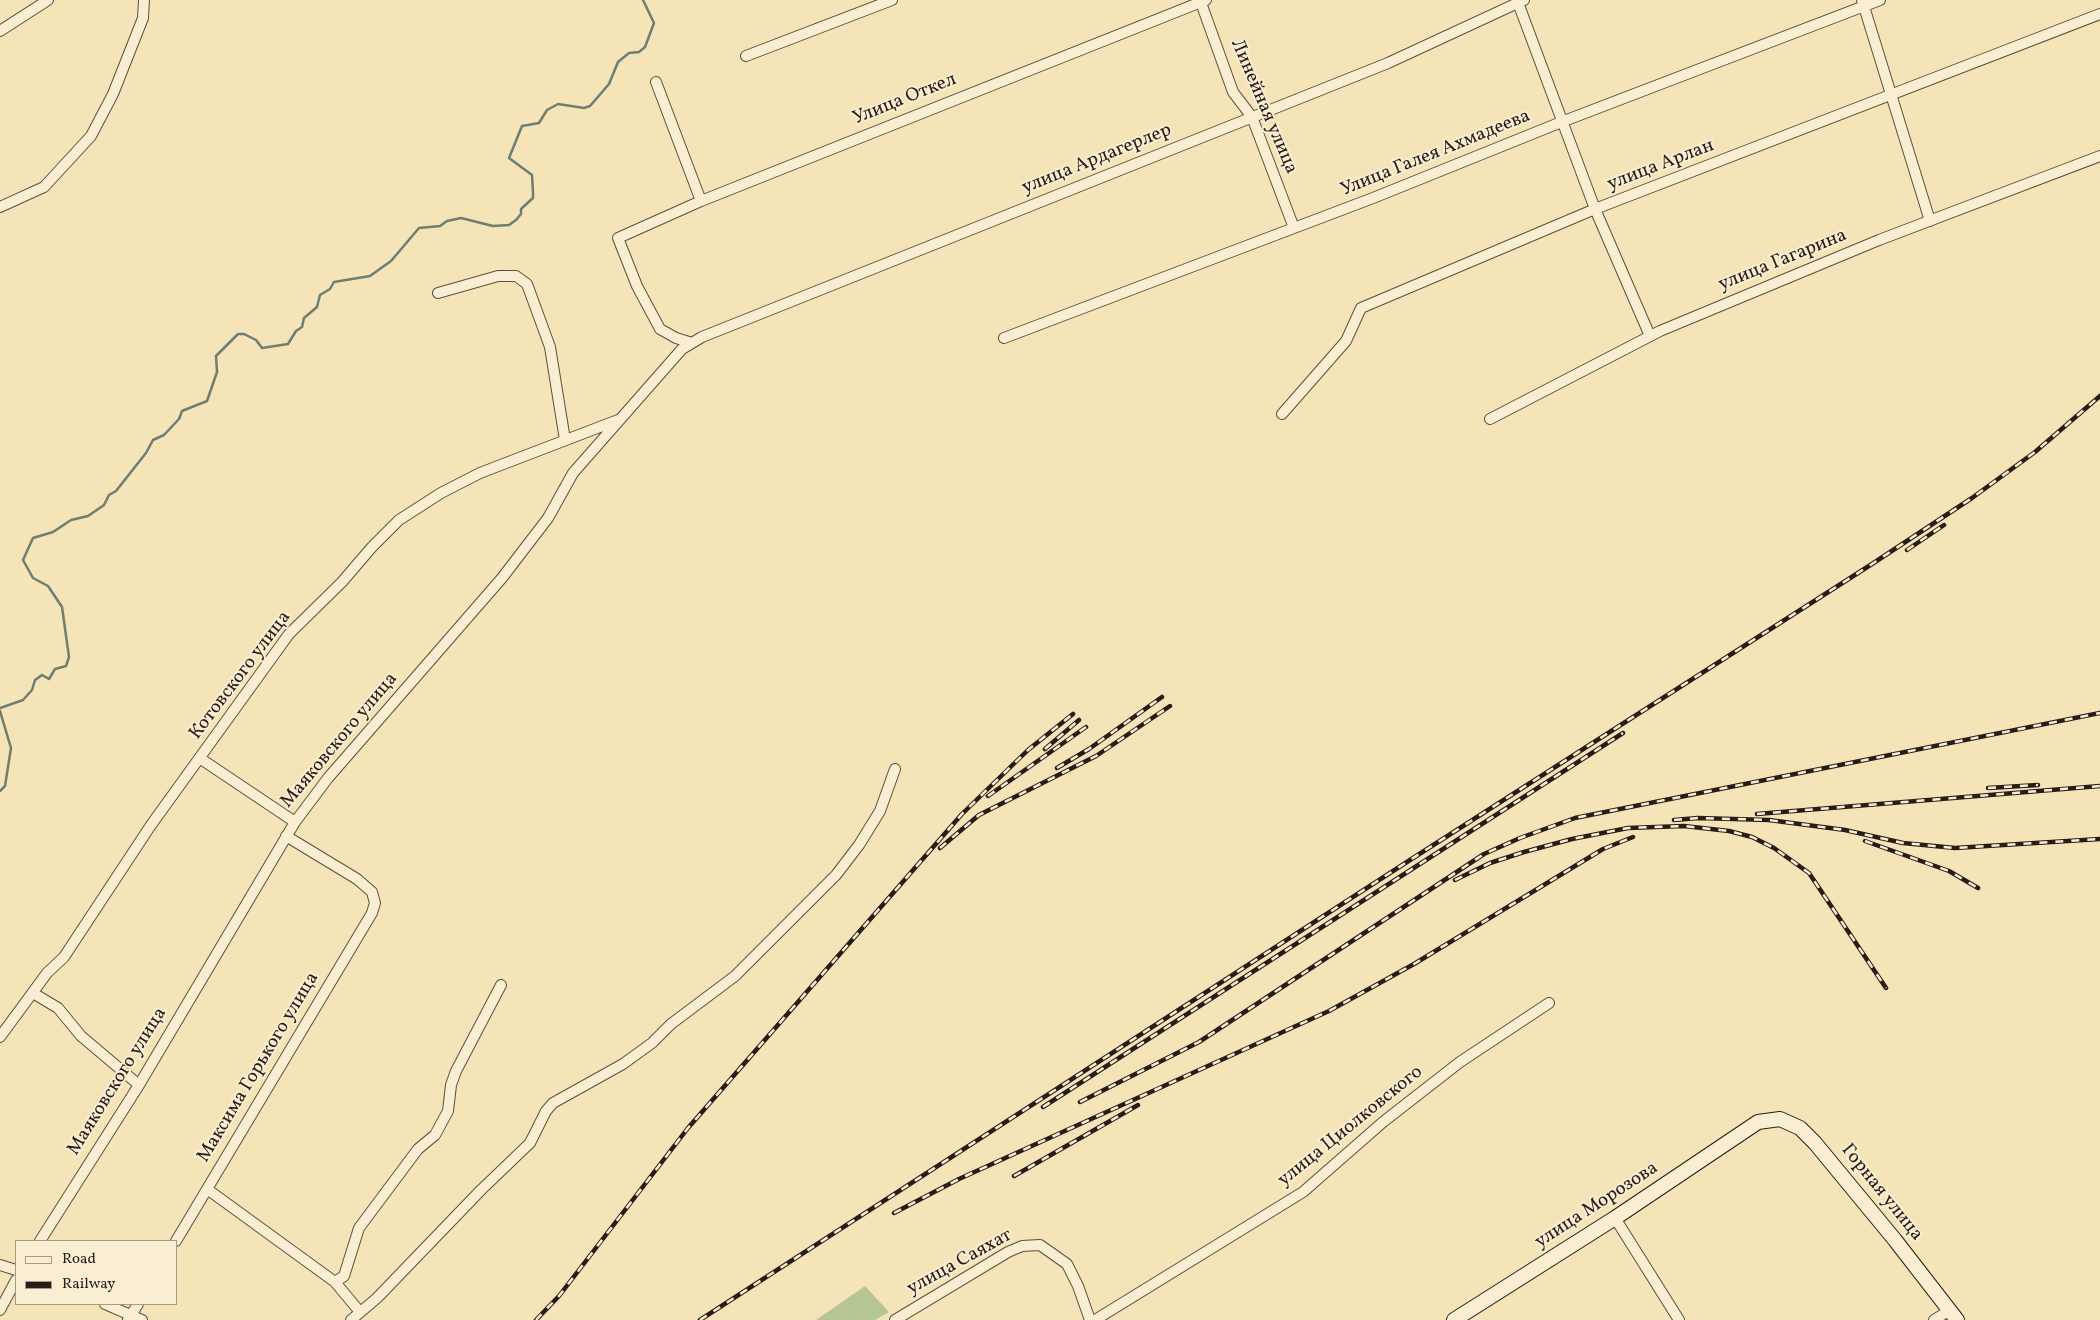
<!DOCTYPE html>
<html>
<head>
<meta charset="utf-8">
<style>
  body { margin:0 }
  #map { position:relative; width:2100px; height:1320px; overflow:hidden; background:#f6e4b9; font-family:Vollkorn,serif }
  canvas { display:block }
  .legend { position:absolute; left:15px; top:1240px; width:162px; height:65px; box-sizing:border-box; background:#f9edd2; border:1px solid #a59a87; margin:0; padding:6px 9px; list-style:none; font-size:15px; color:#281d16 }
  .legend li { display:flex; align-items:center; gap:10px; height:25px }
  .legend b { width:25px; border:1px solid #a59a87 }
</style>
</head>
<body>
<div id="map">
<canvas width="2100" height="1320"></canvas>
<ul class="legend">
<li><b style="height:6px;background:#f9edd2"></b>Road</li>
<li><b style="height:6px;background:#281d16"></b>Railway</li>
</ul>
</div>
<script>
const ctx = document.querySelector('canvas').getContext('2d');
ctx.lineJoin = 'round';
function fillPath(path, color) {
  ctx.fillStyle = color;
  ctx.fill(path, 'evenodd');
}
function poly(rows) {
  const path = new Path2D();
  for (const r of rows) {
    path.moveTo(r[0], r[1]);
    for (let i = 2; i < r.length; i += 2) path.lineTo(r[i], r[i + 1]);
  }
  return path;
}
function strokePath(path, color, width, dash) {
  ctx.strokeStyle = color;
  ctx.lineWidth = width;
  ctx.lineCap = dash ? 'butt' : 'round';
  ctx.setLineDash(dash || []);
  ctx.stroke(path);
}
function write(font, color, halo, rows, align = 'center') {
  ctx.font = font + ' Vollkorn,serif';
  ctx.lineWidth = 4;
  ctx.setLineDash([]);
  ctx.textBaseline = 'middle';
  ctx.strokeStyle = halo;
  ctx.fillStyle = color;
  for (const [text, x, y, turn = 0] of rows) {
    ctx.save();
    ctx.translate(x, y);
    ctx.rotate((+turn || 0) * Math.PI / 180);
    ctx.textAlign = isNaN(turn) ? turn : align;
    if (halo) ctx.strokeText(text, 0, 0);
    ctx.fillText(text, 0, 0);
    ctx.restore();
  }
}
fillPath(poly([
  [865,1286,889,1312,875,1320,816,1320]
]), '#b6c594');
strokePath(poly([
  [0,708,23,700,32,690,35,680,42,675,49,679,55,669,66,666,69,657,62,607,48,586,33,578,23,560,33,538,53,532,71,520,88,516,104,505,109,495,116,491,146,453,153,440,164,435,179,419,182,411,207,401,217,372,216,356,238,334,244,334,256,340,262,348,288,344,296,331,302,327,304,318,317,307,320,295,330,289,334,282,370,276,391,261,419,228,440,226,447,221,461,218,493,226,509,225,516,220,521,214,521,209,533,198,533,193,532,175,509,158,522,126,539,123,547,110,558,104,584,108,590,106,609,84,618,62,629,53,639,52,645,47,654,23,643,0],
  [0,711,11,748,5,786,0,791]
]), '#6e7e70', 2.5);
const street = poly([
  [1200,0,1233,92,1252,117,1294,228],
  [1517,0,1595,209,1650,336],
  [1862,0,1930,221],
  [0,31,48,0],
  [746,56,892,0],
  [656,82,701,201],
  [0,207,44,187,91,136,113,94,143,18,144,0],
  [438,293,498,276,516,276,527,284,550,347,565,440],
  [1004,338,1373,198,1564,121,1880,0],
  [692,343,676,338,660,329,637,286,618,238,701,201,1206,0],
  [1282,414,1346,341,1361,308,1595,209,2100,14],
  [1490,419,1660,331,1879,240,2100,156],
  [201,759,295,822],
  [33,993,58,1008,81,1036,139,1085],
  [0,1037,47,973,64,957,151,825,289,634,342,582,372,547,399,520,441,493,480,473,618,420],
  [207,1189,335,1282,360,1312],
  [1615,1218,1679,1320],
  [40,1241,139,1085,295,822,328,778,502,578,548,518,573,473,682,349,702,337,1388,63,1524,0],
  [176,1241,372,913,375,903,372,892,357,879,286,836],
  [0,1265,16,1270],
  [335,1282,344,1276,359,1228,418,1149,435,1135,448,1111,451,1085,456,1071,501,985],
  [105,1304,142,1320],
  [0,1310,16,1280],
  [128,1320,138,1304],
  [351,1320,377,1298,481,1190,530,1143,546,1111,553,1103,623,1064,652,1043,671,1024,735,976,836,875,859,845,880,811,895,769],
  [895,1320,1008,1252,1022,1246,1040,1245,1067,1264,1078,1286,1090,1320],
  [1095,1320,1303,1192,1383,1122,1460,1062,1549,1003],
  [1934,1320,1950,1310]
]);
const secondary = poly([
  [1454,1320,1615,1218,1758,1122,1780,1119,1800,1128,1815,1143,1895,1240,1957,1320]
]);
strokePath(street, '#5c4f3f', 12);
strokePath(secondary, '#281d16', 16);
strokePath(street, '#f9edd2', 10);
strokePath(secondary, '#f9edd2', 14);
const rail = poly([
  [1907,550,1944,525],
  [1045,749,1079,720],
  [1057,768,1089,749,1162,697],
  [1988,788,2038,785],
  [988,796,1086,727],
  [1757,814,2100,786],
  [1674,820,1698,818,1769,820,1845,830,1903,843,1955,848,2100,839],
  [1865,841,1949,871,1978,888],
  [940,848,979,815,1096,756,1170,706],
  [1455,880,1490,863,1524,852,1572,839,1628,828,1684,826,1729,831,1752,837,1774,848,1809,873,1886,988],
  [1080,1102,1199,1042,1484,854,1520,838,1575,818,2100,713],
  [1043,1107,1623,733],
  [1014,1176,1138,1105],
  [894,1213,959,1179,1329,1011,1414,964,1603,849,1633,837],
  [536,1320,559,1296,688,1128,962,814,1028,750,1073,714],
  [700,1320,1410,860,1872,564,1972,498,2035,452,2100,396]
]);
strokePath(rail, '#281d16', 4.5);
strokePath(rail, '#f9edd2', 2.5, [8]);
write('19px', '#281d16', '#f9edd2', [
  ["Улица Откел",905,100,-22],
  ["Линейная улица",1263,107,67],
  ["Улица Галея Ахмадеева",1436,154,-22],
  ["улица Ардагерлер",1097,160,-22],
  ["улица Арлан",1661,166,-21],
  ["улица Гагарина",1783,261,-22],
  ["Котовского улица",241,676,-53],
  ["Маяковского улица",340,741,-50],
  ["Максима Горького улица",259,1068,-59],
  ["Маяковского улица",118,1082,-58],
  ["улица Циолковского",1351,1127,-39],
  ["Горная улица",1881,1193,51],
  ["улица Морозова",1597,1206,-33],
  ["улица Саяхат",960,1263,-29]
]);
</script>
</body>
</html>
